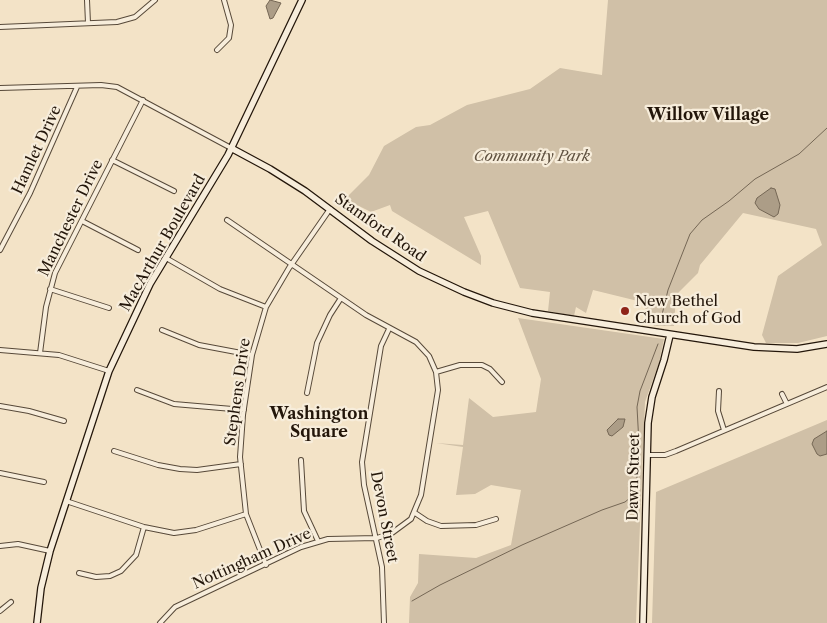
<!DOCTYPE html>
<html>
<head>
<meta charset="utf-8">
<style>
  body { margin:0 }
  canvas { display:block; background:#f3e3c7 }
</style>
</head>
<body>
<canvas width="827" height="623"></canvas>
<script>
const ctx = document.querySelector('canvas').getContext('2d');
ctx.lineJoin = 'round';
function fillPath(path, color) {
  ctx.fillStyle = color;
  ctx.fill(path, 'evenodd');
}
function poly(rows) {
  const path = new Path2D();
  for (const r of rows) {
    path.moveTo(r[0], r[1]);
    for (let i = 2; i < r.length; i += 2) path.lineTo(r[i], r[i + 1]);
  }
  return path;
}
function strokePath(path, color, width, dash) {
  ctx.strokeStyle = color;
  ctx.lineWidth = width;
  ctx.lineCap = dash ? 'butt' : 'round';
  ctx.setLineDash(dash || []);
  ctx.stroke(path);
}
function write(font, color, halo, rows, align = 'center') {
  ctx.font = font + ' "Libre Caslon Text",serif';
  ctx.lineWidth = 4.5;
  ctx.setLineDash([]);
  ctx.textBaseline = 'middle';
  ctx.strokeStyle = halo;
  ctx.fillStyle = color;
  for (const [text, x, y, turn = 0] of rows) {
    ctx.save();
    ctx.translate(x, y);
    ctx.rotate((+turn || 0) * Math.PI / 180);
    ctx.textAlign = isNaN(turn) ? turn : align;
    if (halo) ctx.strokeText(text, 0, 0);
    ctx.fillText(text, 0, 0);
    ctx.restore();
  }
}
fillPath(poly([
  [608,0,827,0,827,336,798,343,766,343,762,335,778,276,822,245,816,229,743,213,700,265,698,273,676,295,674,326,654,326,642,302,593,290,586,313,576,307,574,316,548,311,550,292,520,288,488,211,464,217,481,256,481,265,392,211,390,205,371,212,345,199,369,175,384,146,416,127,430,125,467,105,530,89,560,68,602,75],
  [518,318,664,339,659,363,645,402,636,623,409,623,410,597,418,583,419,554,476,558,511,545,521,490,491,485,475,494,456,495,463,447,436,443,463,445,469,398,493,417,536,412,541,379],
  [827,420,827,623,652,623,656,492]
]), '#d0c0a7');
const water = poly([
  [270,0,281,3,273,18,270,19,266,6,270,0],
  [771,188,775,189,780,205,778,214,774,217,759,209,755,203,757,198,771,188],
  [618,419,625,419,623,427,612,436,609,435,607,430,618,419],
  [827,431,827,454,820,456,817,454,812,444,814,439,827,431]
]);
fillPath(water, '#ac9d87');
strokePath(water, '#756755', 1);
strokePath(poly([
  [660,323,668,290,690,234,702,220,729,201,755,179,799,154,827,128],
  [412,601,440,585,522,545,602,510,625,502,636,493,639,444,637,407,640,391,658,344]
]), '#756755', 1);
const street = poly([
  [87,0,88,23],
  [0,27,117,22,135,17,155,0],
  [217,50,229,38,231,25,224,0],
  [0,88,101,85,117,87,231,148],
  [112,160,174,191],
  [82,221,138,250],
  [0,250,30,193,77,87],
  [166,258,220,289,266,307],
  [50,289,109,308],
  [162,330,199,345,252,355],
  [0,350,59,355,109,371],
  [40,353,46,307,55,273,143,100],
  [436,372,460,365,482,365,490,369,502,382],
  [137,390,174,404,244,410],
  [719,391,718,411,724,430],
  [307,393,317,343,330,315,341,298],
  [782,394,787,404],
  [0,406,29,411,64,421],
  [114,451,158,465,180,469,197,470,241,464],
  [647,455,665,455,676,451,827,387],
  [301,460,304,511,318,541],
  [0,473,44,482],
  [66,501,144,527,174,533,196,530,246,514],
  [415,513,427,521,441,526,476,525,496,519],
  [0,546,18,544,50,551],
  [266,565,246,514,240,457,243,415,252,355,266,307,289,268,330,209],
  [79,573,96,577,110,576,121,571,136,555,144,527],
  [0,611,11,602],
  [160,623,175,607,301,547,328,539,377,538,392,533,411,519,421,495,438,390,436,372,429,356,416,342,366,315,227,220],
  [384,623,382,567,364,485,362,462,381,346,389,329]
]);
const secondary = poly([
  [231,148,270,169,305,191,372,241,419,271,464,292,493,303,532,313,754,347,797,349,827,344],
  [37,623,41,588,50,551,109,371,150,284,228,155,302,0],
  [643,623,648,423,652,397,664,360,670,335]
]);
strokePath(street, '#574939', 6);
strokePath(secondary, '#23160a', 8);
strokePath(street, '#f7eddb', 4);
strokePath(secondary, '#f7eddb', 5.5);
for (const [x, y, r, color] of [
  [625,311,5,"#8f2418"]
]) {
  const dot = new Path2D();
  dot.arc(x, y, r, 0, 2 * Math.PI);
  ctx.fillStyle = color;
  ctx.fill(dot);
  strokePath(dot, '#f7eddb', 2);
}
write('15px', '#23160a', '#f7eddb', [
  ["Hamlet Drive",37,150,-65],
  ["Manchester Drive",71,218,-64],
  ["Stamford Road",380,228,35],
  ["MacArthur Boulevard",163,243,-60],
  ["Stephens Drive",238,392,-82],
  ["Dawn Street",634,477,-89],
  ["Devon Street",384,517,79],
  ["Nottingham Drive",252,559,-24]
]);
write('italic 15px', '#605241', '#f7eddb', [
  ["Community Park",532,157]
]);
write('15px', '#23160a', '#f7eddb', [
  ["New Bethel",635,302],
  ["Church of God",635,319]
], 'left');
write('bold 16px', '#23160a', '#f7eddb', [
  ["Willow Village",708,115],
  ["Washington",319,414],
  ["Square",319,432]
]);
</script>
</body>
</html>
